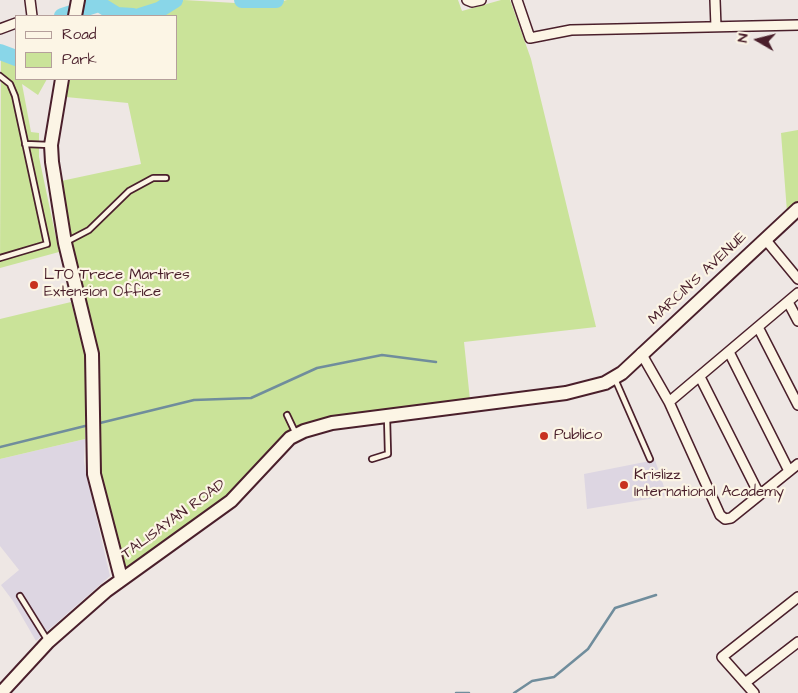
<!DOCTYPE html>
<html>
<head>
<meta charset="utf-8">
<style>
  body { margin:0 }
  #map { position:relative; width:798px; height:693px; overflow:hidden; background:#eee7e4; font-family:"Architects Daughter",sans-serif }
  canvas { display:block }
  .legend { position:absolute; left:15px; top:15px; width:162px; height:65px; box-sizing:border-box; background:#fcf5e5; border:1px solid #b59f9b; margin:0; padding:6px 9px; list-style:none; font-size:15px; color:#4a1f2b }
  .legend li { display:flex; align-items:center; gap:10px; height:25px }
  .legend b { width:25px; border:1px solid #b59f9b }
  .north { position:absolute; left:733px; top:15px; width:50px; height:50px; -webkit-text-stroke:4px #fcf5e5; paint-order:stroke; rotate:278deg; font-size:14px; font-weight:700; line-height:20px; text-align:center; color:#4a1f2b }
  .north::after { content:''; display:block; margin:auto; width:18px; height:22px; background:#4a1f2b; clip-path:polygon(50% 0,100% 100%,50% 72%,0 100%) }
</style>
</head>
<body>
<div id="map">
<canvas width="798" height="693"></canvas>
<ul class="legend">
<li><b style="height:6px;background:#fcf5e5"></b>Road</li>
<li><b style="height:14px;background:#cae399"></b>Park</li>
</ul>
<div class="north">N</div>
</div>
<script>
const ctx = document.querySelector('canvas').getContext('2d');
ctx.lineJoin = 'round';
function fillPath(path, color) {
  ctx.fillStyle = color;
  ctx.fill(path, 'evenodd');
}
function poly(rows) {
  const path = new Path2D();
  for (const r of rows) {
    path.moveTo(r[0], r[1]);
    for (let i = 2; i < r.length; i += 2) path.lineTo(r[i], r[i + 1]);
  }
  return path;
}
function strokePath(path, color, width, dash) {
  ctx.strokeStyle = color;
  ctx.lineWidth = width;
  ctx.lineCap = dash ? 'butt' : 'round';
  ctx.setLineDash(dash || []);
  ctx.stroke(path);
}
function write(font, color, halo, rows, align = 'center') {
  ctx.font = font + ' "Architects Daughter",sans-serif';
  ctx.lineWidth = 4.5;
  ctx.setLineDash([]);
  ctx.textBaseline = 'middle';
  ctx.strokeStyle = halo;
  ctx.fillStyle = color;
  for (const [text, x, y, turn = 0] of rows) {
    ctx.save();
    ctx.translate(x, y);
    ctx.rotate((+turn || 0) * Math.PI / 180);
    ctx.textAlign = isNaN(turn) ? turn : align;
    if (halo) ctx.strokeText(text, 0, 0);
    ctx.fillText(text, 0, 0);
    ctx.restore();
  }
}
fillPath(poly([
  [85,439,84,461,86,473,110,576,36,641,13,601,1,585,19,570,0,546,0,459],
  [655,460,667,496,587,509,584,474]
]), '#ddd6e2');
fillPath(poly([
  [96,0,166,0,153,9,140,13,125,13],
  [184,0,269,5,287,0,458,0,462,11,501,0,510,0,531,59,596,327,464,342,470,400,291,433,275,445,236,490,217,507,123,569,97,463,97,359,68,238,61,181,141,164,128,103,66,97,70,79,176,79,176,16,145,16,158,12,173,2],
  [1,52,16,58,16,79,47,79,38,95,22,84,31,132,39,133,39,157,59,252,0,268],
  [798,130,798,203,787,212,781,133],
  [71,302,85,356,85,439,0,459,0,319]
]), '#cae399');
strokePath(poly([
  [100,423,194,400,251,398,317,368,382,355,436,362],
  [0,447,85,426],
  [456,693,469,693],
  [514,693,532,681,554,677,588,649,615,608,656,595]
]), '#708d9c', 2.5);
strokePath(poly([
  [242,0,276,0],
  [62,16,99,4,117,15,133,16],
  [140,16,159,10,175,0],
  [0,52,16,58]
]), '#89d6e8', 16);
const lane = poly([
  [0,76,10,84,15,96,47,244,0,258],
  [25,144,50,145],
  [66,242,89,230,129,191,153,178,166,178],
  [615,379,650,459],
  [287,415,296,434],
  [372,459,388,454,387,417],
  [20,596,48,641]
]);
const street = poly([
  [30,0,32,16],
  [467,0,472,2,481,0],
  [517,0,530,38,571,30,798,25],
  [715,0,716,27],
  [0,29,16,23],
  [765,239,798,279],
  [788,302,798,321],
  [758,327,798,405],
  [729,352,789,471],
  [641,353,669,402,720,515,725,519,731,518,798,464],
  [700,377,759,494],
  [669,402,798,293],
  [745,683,798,642],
  [754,693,722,657,798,597]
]);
const secondary = poly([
  [75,16,78,0],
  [62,79,51,145,52,162,65,243,92,354,94,474,121,578],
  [1,693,48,642,106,591,231,501,290,438,304,431,332,423,566,393,605,383,622,373,798,209]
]);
strokePath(lane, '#4a1f2b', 8);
strokePath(street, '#4a1f2b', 12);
strokePath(secondary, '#4a1f2b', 16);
strokePath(lane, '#fcf5e5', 4.5);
strokePath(street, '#fcf5e5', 9);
strokePath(secondary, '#fcf5e5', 12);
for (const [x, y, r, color] of [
  [34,285,5,"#c8321e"],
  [544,436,5,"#c8321e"],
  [624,485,5,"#c8321e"]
]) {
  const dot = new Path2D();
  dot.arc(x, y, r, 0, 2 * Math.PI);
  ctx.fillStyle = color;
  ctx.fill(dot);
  strokePath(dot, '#fcf5e5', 2);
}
write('15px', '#4a1f2b', '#fcf5e5', [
  ["LTO Trece Martires",44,276],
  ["Extension Office",44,293],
  ["Publico",554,436],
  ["Krislizz",634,476],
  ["International Academy",634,493]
], 'left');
write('15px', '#4a1f2b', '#fcf5e5', [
  ["MARCIN'S AVENUE",698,279,-43],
  ["TALISAYAN ROAD",174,520,-36]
]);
</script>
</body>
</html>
